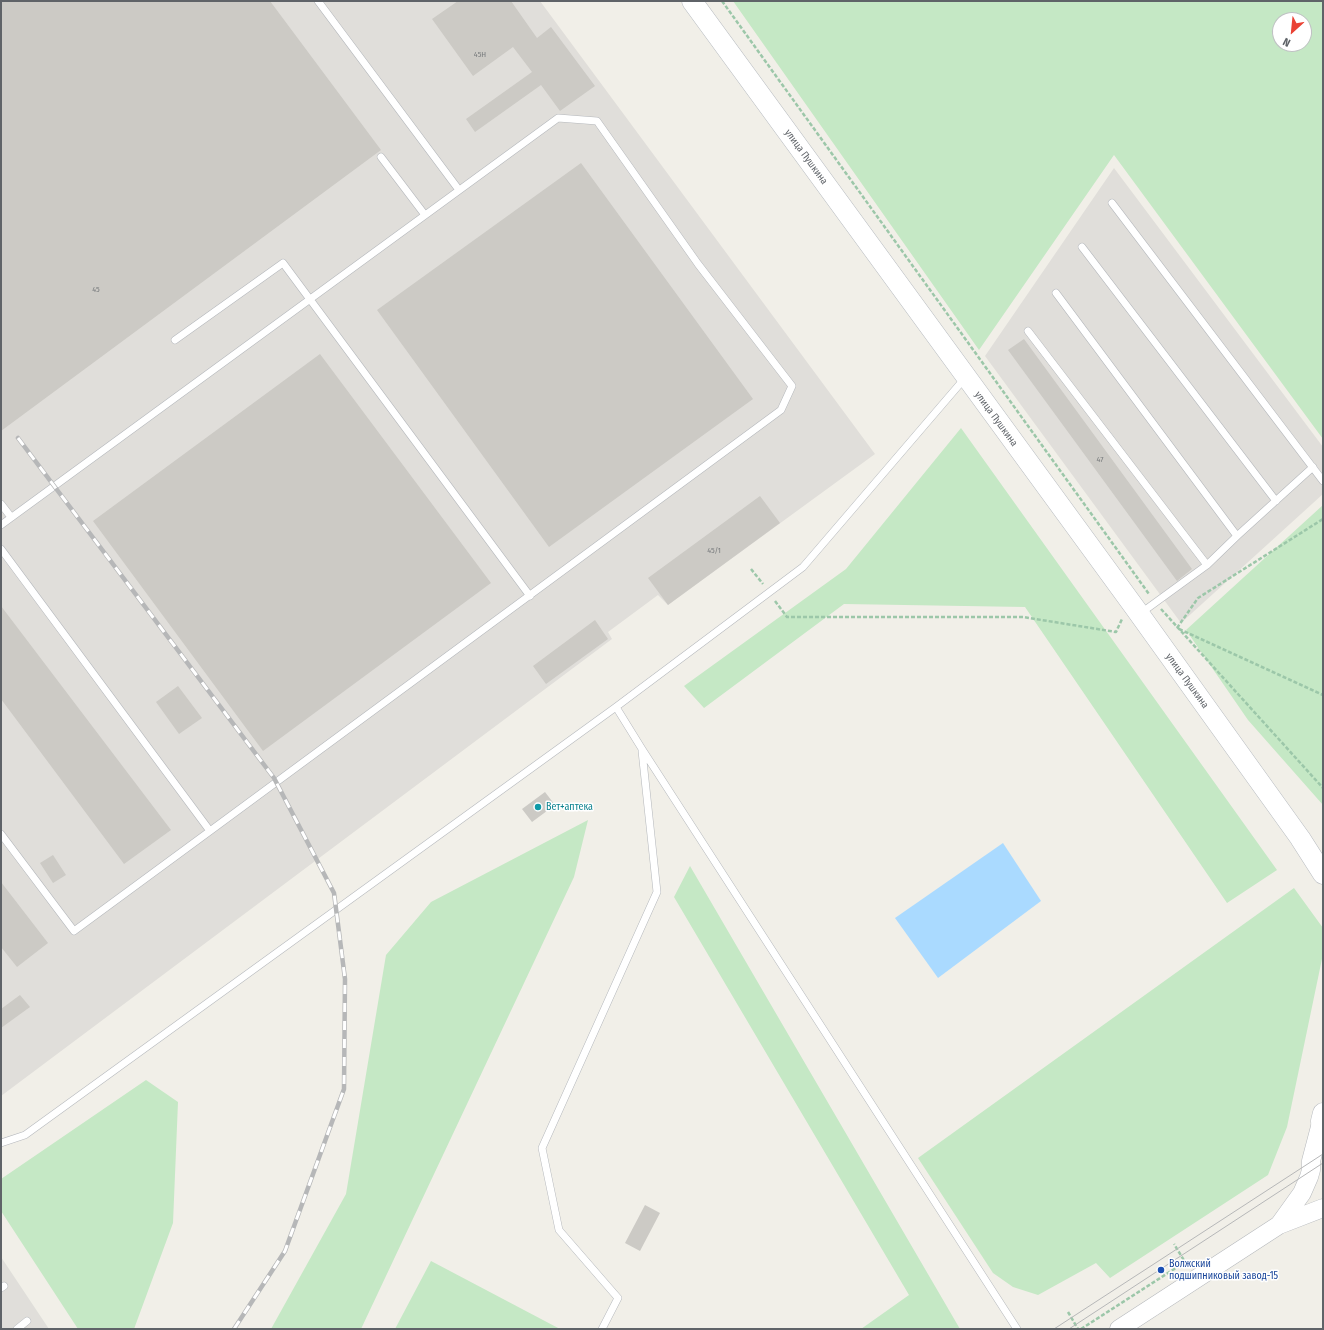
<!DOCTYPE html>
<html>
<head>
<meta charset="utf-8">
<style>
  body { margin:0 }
  #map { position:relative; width:1324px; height:1330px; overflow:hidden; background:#f1efe8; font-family:"Fira Sans Condensed",sans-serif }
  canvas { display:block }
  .frame { position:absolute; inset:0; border:2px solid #5f6368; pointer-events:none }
  .north { position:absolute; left:1272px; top:12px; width:40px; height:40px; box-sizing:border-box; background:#fff; border:1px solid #bfc1c3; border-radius:50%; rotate:207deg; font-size:11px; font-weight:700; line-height:16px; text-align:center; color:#5f6368 }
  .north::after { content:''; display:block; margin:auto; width:14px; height:18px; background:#ea4335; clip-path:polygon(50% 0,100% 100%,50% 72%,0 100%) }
</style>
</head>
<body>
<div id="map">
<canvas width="1324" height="1330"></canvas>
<div class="frame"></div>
<div class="north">N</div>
</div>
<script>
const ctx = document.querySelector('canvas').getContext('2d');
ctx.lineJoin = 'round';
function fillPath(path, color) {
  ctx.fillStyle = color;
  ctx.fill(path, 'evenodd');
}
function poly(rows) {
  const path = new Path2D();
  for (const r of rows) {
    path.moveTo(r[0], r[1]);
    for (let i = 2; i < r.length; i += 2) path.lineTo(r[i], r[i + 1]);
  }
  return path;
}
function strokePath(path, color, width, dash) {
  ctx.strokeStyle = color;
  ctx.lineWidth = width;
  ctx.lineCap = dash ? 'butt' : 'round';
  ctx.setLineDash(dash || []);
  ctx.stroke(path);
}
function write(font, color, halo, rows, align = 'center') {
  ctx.font = font + ' "Fira Sans Condensed",sans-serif';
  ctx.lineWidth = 3;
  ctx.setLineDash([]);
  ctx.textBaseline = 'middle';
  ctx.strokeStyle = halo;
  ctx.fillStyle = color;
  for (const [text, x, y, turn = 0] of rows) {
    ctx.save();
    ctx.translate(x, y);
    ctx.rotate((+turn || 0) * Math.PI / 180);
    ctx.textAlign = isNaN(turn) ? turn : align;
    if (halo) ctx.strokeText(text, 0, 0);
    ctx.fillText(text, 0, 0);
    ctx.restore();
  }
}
fillPath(poly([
  [1,1,540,1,875,454,668,605,658,595,608,632,612,639,1,1096],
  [1114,168,1323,447,1323,494,1181,623,985,356],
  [1,1257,49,1329,1,1329]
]), '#e0deda');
fillPath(poly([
  [733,1,1323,1,1323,439,1114,155,979,350],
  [1280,20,1304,20,1304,44,1280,44],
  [961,428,1277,870,1227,903,1025,607,844,604,704,708,684,686,846,569],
  [1323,505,1323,805,1248,720,1186,630],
  [588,820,574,877,361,1329,271,1329,346,1194,386,955,431,902],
  [690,866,960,1329,861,1329,909,1295,674,897],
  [1294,888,1323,928,1323,954,1287,1127,1268,1175,1110,1278,1096,1263,1038,1295,1013,1287,993,1273,918,1158],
  [146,1080,178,1102,173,1223,134,1329,78,1329,1,1211,1,1179],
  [431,1261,560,1329,395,1329]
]), '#c5e8c5');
fillPath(poly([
  [1003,843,1041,901,938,978,895,918]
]), '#aadaff');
fillPath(poly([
  [1,1,270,1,381,150,1,431],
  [458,1,511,1,537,38,551,27,595,86,560,111,541,85,475,132,466,119,532,72,513,47,473,76,432,19],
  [581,163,753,399,549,547,377,310],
  [1024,339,1192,569,1177,581,1008,350],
  [320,354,491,583,263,751,93,521],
  [760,496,780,523,668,605,648,578],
  [1,606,171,830,124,864,1,699],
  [595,620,608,639,546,684,533,666],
  [178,686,202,718,179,734,156,702],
  [545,792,555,805,532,822,522,809],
  [53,855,66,875,53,883,40,863],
  [1,882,48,943,17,967,1,947],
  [20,995,30,1007,1,1028,1,1009],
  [645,1205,660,1213,640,1251,625,1243]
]), '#cccac5');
const service = poly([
  [318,1,459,190],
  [381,157,425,215],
  [1112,203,1323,481],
  [1082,247,1276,501],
  [1056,293,1237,536],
  [1028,331,1207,565],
  [175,340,283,263,530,596],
  [1,504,11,517],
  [1,525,558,118,597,121,698,264,792,386,781,410,210,831,1,549],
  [1141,613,1207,565,1237,536,1313,467],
  [616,707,642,749,1017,1329],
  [1,834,74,931,210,831],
  [1,1143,25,1135,616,707,803,567,965,378],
  [1,1288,4,1286],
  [17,1329,27,1321],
  [602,1329,618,1298,559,1230,542,1148,657,892,642,751]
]);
const tertiary = poly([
  [1279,1225,1302,1193,1309,1177,1311,1170,1311,1161,1321,1123],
  [1119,1329,1279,1225,1323,1208]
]);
const secondary = poly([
  [692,1,1135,608,1300,838,1323,874],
  [1323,1113,1321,1121,1323,1141]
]);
strokePath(service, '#b5b8bc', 8);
strokePath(tertiary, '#b5b8bc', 19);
strokePath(secondary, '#b6babf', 21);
strokePath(poly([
  [722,1,1149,594],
  [751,569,763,584],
  [775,601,787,617,1023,617,1116,632,1122,619],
  [1161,609,1323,788],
  [1177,628,1198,598,1323,519],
  [1179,629,1323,695],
  [1068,1312,1078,1329],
  [1081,1329,1185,1262,1174,1244]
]), '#9cc7a9', 2.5, [4, 2]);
strokePath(service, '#fff', 7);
strokePath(tertiary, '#fff', 18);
strokePath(secondary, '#fff', 20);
strokePath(poly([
  [1054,1329,1323,1154],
  [1069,1329,1323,1163]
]), '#b6b7b8', 1);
const rail = poly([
  [18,438,274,778,334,893,345,979,344,1089,285,1251,234,1329]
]);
strokePath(rail, '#b6b7b8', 4.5);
strokePath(rail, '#fff', 3, [9]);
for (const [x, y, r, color] of [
  [538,807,4,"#0f9aa8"],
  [1161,1270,4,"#1a4fb4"]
]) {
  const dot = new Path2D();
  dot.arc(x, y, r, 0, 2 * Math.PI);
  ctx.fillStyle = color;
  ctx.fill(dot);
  strokePath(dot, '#fff', 1.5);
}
write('8px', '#7a7d7f', null, [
  ["45Н",480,55],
  ["45",96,290],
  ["47",1100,460],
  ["45/1",714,551]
]);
write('10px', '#5f6368', '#fff', [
  ["улица Пушкина",806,157,54],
  ["улица Пушкина",996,419,54],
  ["улица Пушкина",1187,681,54]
]);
write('10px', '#0d838f', '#fff', [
  ["Вет+аптека",546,807]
], 'left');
write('10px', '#164399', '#fff', [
  ["Волжский",1169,1264],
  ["подшипниковый завод-15",1169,1276]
], 'left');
</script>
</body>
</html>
